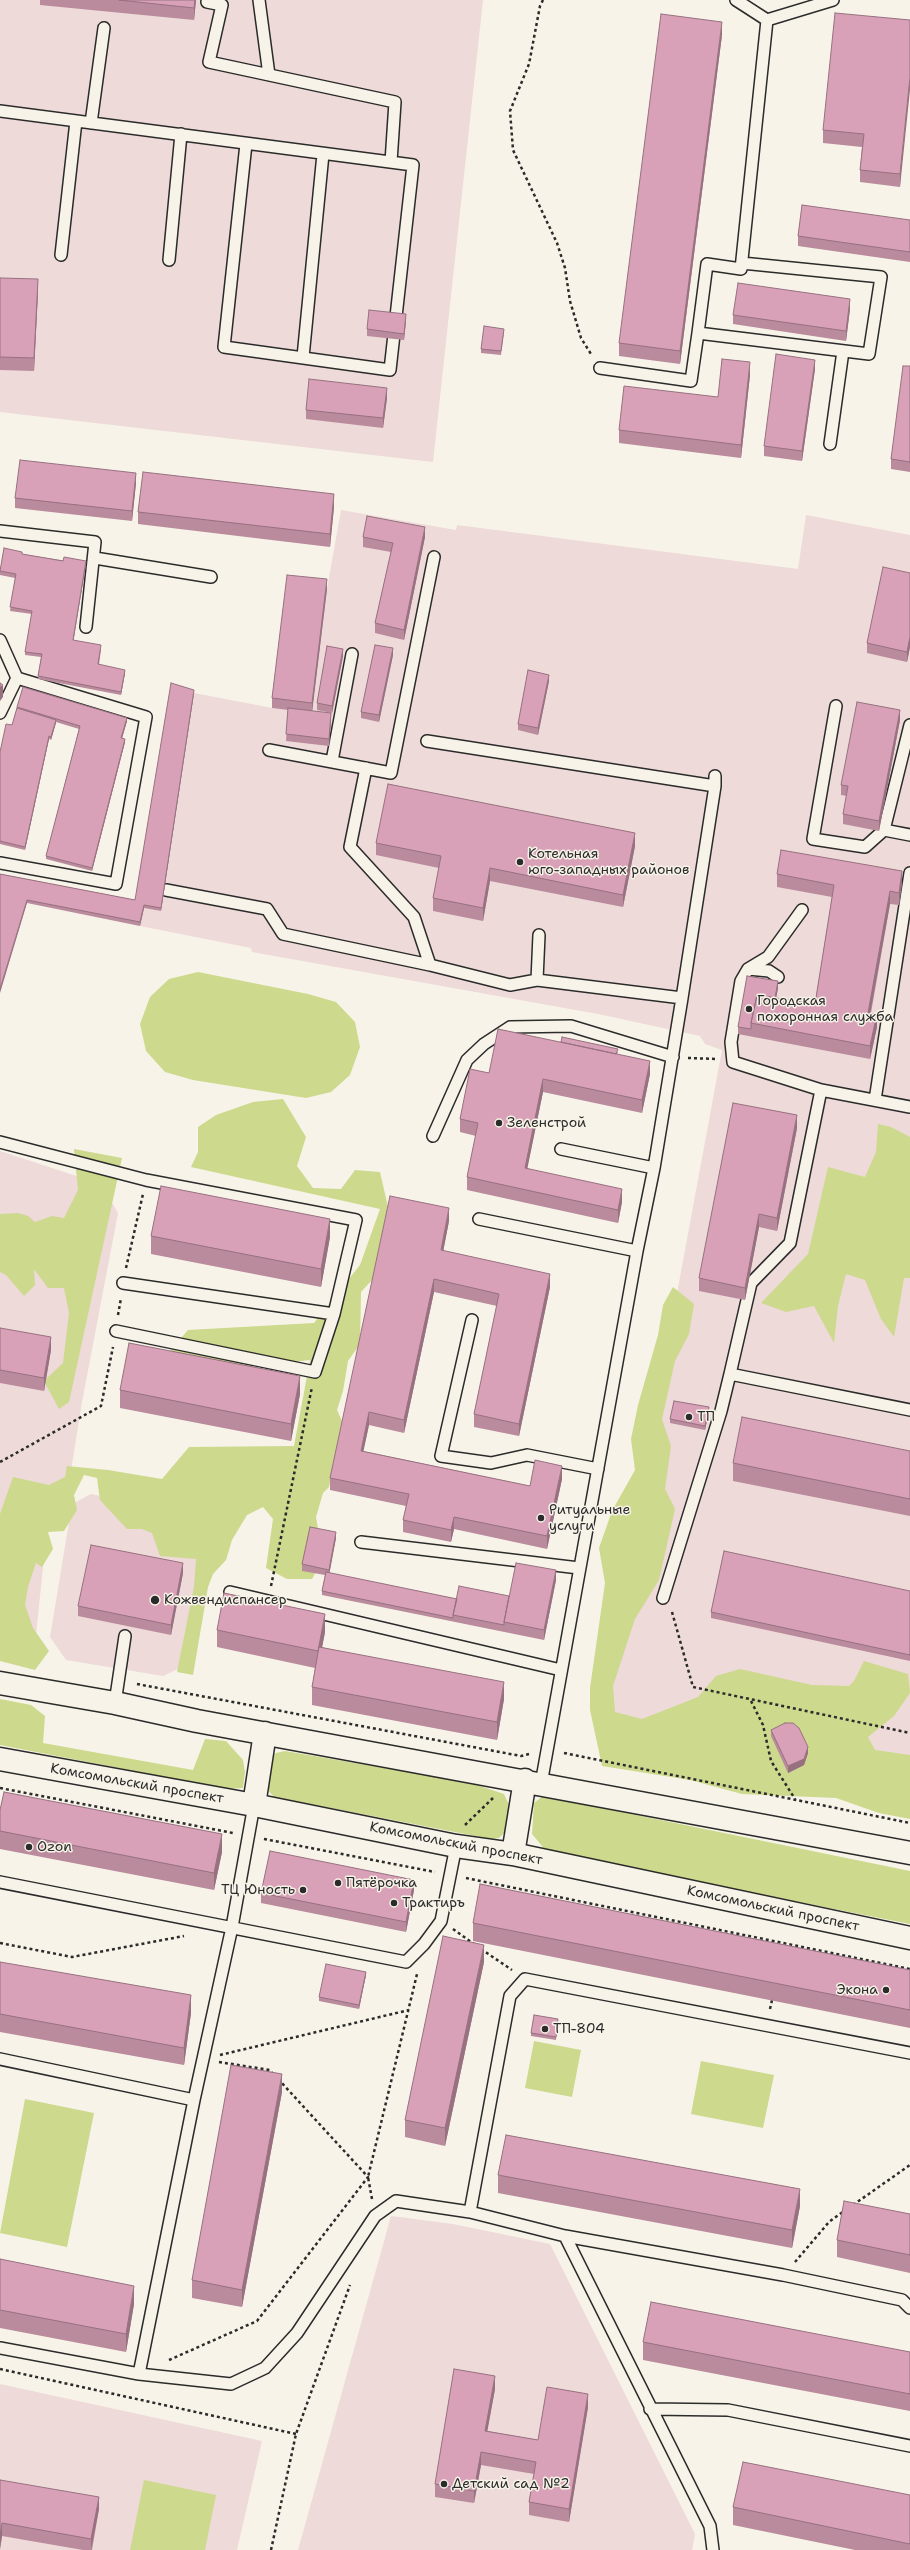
<!DOCTYPE html>
<html>
<head>
<meta charset="utf-8">
<style>
  body { margin:0 }
  canvas { display:block; background:#f7f3e8 }
</style>
</head>
<body>
<canvas width="910" height="2550"></canvas>
<script>
const ctx = document.querySelector('canvas').getContext('2d');
ctx.lineJoin = 'round';
function fillPath(path, color) {
  ctx.fillStyle = color;
  ctx.fill(path, 'evenodd');
}
function poly(rows) {
  const path = new Path2D();
  for (const r of rows) {
    path.moveTo(r[0], r[1]);
    for (let i = 2; i < r.length; i += 2) path.lineTo(r[i], r[i + 1]);
  }
  return path;
}
function strokePath(path, color, width, dash) {
  ctx.strokeStyle = color;
  ctx.lineWidth = width;
  ctx.lineCap = dash ? 'butt' : 'round';
  ctx.setLineDash(dash || []);
  ctx.stroke(path);
}
function write(font, color, halo, rows, align = 'center') {
  ctx.font = font + ' "Shantell Sans",sans-serif';
  ctx.lineWidth = 3;
  ctx.setLineDash([]);
  ctx.textBaseline = 'middle';
  ctx.strokeStyle = halo;
  ctx.fillStyle = color;
  for (const [text, x, y, turn = 0] of rows) {
    ctx.save();
    ctx.translate(x, y);
    ctx.rotate((+turn || 0) * Math.PI / 180);
    ctx.textAlign = isNaN(turn) ? turn : align;
    if (halo) ctx.strokeText(text, 0, 0);
    ctx.fillText(text, 0, 0);
    ctx.restore();
  }
}
fillPath(poly([
  [0,0,483,0,433,462,0,412],
  [341,510,456,530,457,525,798,569,806,515,910,535,910,1807,596,1731,722,1050,705,1044,700,1036,598,1014,252,952,251,948,140,926,144,908,161,911,194,693,272,708,312,713,327,589],
  [0,1151,101,1184,118,1213,82,1402,69,1483,48,1519,33,1664,0,1657],
  [91,1494,188,1515,207,1543,186,1665,163,1676,66,1660,50,1637,72,1504],
  [391,2216,453,2224,550,2244,695,2534,692,2550,298,2550],
  [0,2384,262,2441,237,2550,0,2550]
]), '#eedad9');
fillPath(poly([
  [198,972,308,994,336,1002,355,1022,360,1047,350,1075,331,1092,306,1098,193,1080,165,1072,146,1051,140,1024,150,997,169,979],
  [283,1099,306,1137,297,1166,313,1188,341,1189,355,1170,380,1172,388,1207,373,1279,361,1292,360,1344,348,1361,343,1391,337,1410,342,1421,329,1487,323,1493,316,1517,320,1540,318,1568,312,1579,287,1579,266,1568,273,1519,263,1507,247,1515,232,1540,226,1560,213,1574,208,1587,193,1675,177,1672,194,1587,196,1559,160,1556,152,1533,142,1529,127,1529,100,1500,97,1478,84,1475,74,1495,77,1510,64,1531,48,1532,53,1549,42,1567,36,1563,28,1587,25,1605,33,1628,49,1651,35,1670,0,1661,0,1514,13,1477,49,1485,65,1477,67,1466,108,1470,162,1479,189,1447,294,1446,310,1360,220,1370,170,1351,188,1330,314,1323,360,1265,380,1209,191,1167,198,1152,198,1127,216,1115,253,1102],
  [878,1124,891,1127,910,1137,910,1278,904,1278,894,1337,881,1319,865,1280,846,1274,838,1306,834,1343,814,1306,786,1312,761,1303,808,1254,828,1167,865,1177,876,1152],
  [74,1149,122,1158,69,1402,59,1409,44,1381,63,1363,69,1313,64,1288,48,1288,34,1269,35,1285,24,1296,6,1275,0,1272,0,1214,18,1213,28,1216,35,1222,52,1216,64,1218,78,1190],
  [673,1287,694,1304,689,1334,675,1361,662,1419,671,1446,665,1489,675,1509,659,1580,635,1619,613,1686,615,1712,642,1719,698,1697,716,1676,740,1669,812,1685,849,1686,854,1681,864,1661,908,1674,910,1693,894,1716,868,1737,875,1750,910,1755,910,1819,879,1813,836,1798,742,1794,690,1780,602,1766,590,1710,590,1688,605,1583,599,1548,612,1511,635,1470,631,1439,638,1405,658,1335,663,1305],
  [0,1699,31,1705,45,1716,43,1743,193,1770,205,1739,226,1741,243,1760,245,1772,243,1788,227,1789,0,1745],
  [285,1751,471,1783,504,1794,509,1805,506,1831,499,1838,491,1839,274,1797,266,1788,268,1760,276,1753],
  [543,1796,910,1871,910,1924,547,1852,532,1834,534,1803],
  [534,2041,581,2050,572,2097,525,2088],
  [701,2061,774,2075,763,2128,691,2114],
  [25,2099,94,2113,67,2247,0,2233],
  [144,2480,216,2495,205,2550,130,2550]
]), '#cdd98c');
const service = poly([
  [259,0,269,75],
  [736,0,767,20],
  [207,2,222,5,209,62,395,102,391,162],
  [0,111,413,165,390,370,224,347,246,144],
  [91,123,104,28],
  [61,255,76,121],
  [169,260,181,134],
  [742,263,881,277,869,354,698,333,707,264,741,269,767,20,833,0],
  [303,357,323,154],
  [600,368,691,381,698,333],
  [830,444,843,351],
  [0,531,95,542,86,627],
  [95,558,211,577],
  [0,640,17,678,0,713],
  [836,706,813,839,865,847,884,830,910,835],
  [427,741,715,786],
  [269,750,391,773,434,557],
  [332,761,352,654],
  [366,768,350,847,414,917,430,965],
  [884,830,910,725],
  [0,863,116,884,146,717,17,678],
  [166,890,267,909,283,934,430,965,510,985,537,980,682,998,654,1168,637,1251,541,1784],
  [802,910,768,957,748,969,741,981,731,1042,733,1062,821,1090,910,1107],
  [748,969,769,971,778,977],
  [537,980,539,935],
  [682,998,715,786,715,776],
  [821,1090,790,1243,751,1283,730,1374,910,1410],
  [875,1100,910,873],
  [433,1136,467,1060,484,1044,510,1027,571,1026,673,1057],
  [0,1142,146,1180,356,1220,334,1314,123,1283],
  [561,1149,654,1168],
  [479,1219,637,1251],
  [472,1320,441,1456,491,1463,527,1455,598,1469],
  [116,1331,315,1372,334,1314],
  [361,1542,579,1568],
  [230,1592,561,1670],
  [663,1598,721,1411,730,1374],
  [115,1703,125,1636],
  [0,1882,406,1962,424,1944,441,1921,456,1846],
  [910,2053,525,1979,510,1996,470,2212,565,2236,783,2275,902,2300,910,2308],
  [0,2059,194,2100],
  [565,2236,710,2526,713,2550],
  [0,2348,139,2374,231,2384,265,2368,297,2333,375,2216,396,2201,470,2212],
  [139,2374,194,2100,232,1927,254,1805],
  [650,2409,728,2410,910,2446]
]);
const primary = poly([
  [0,1683,115,1703,197,1721,910,1853],
  [0,1759,254,1805,456,1846,513,1854,910,1938],
  [254,1805,265,1733],
  [513,1854,525,1780]
]);
strokePath(service, '#2b2b2b', 14);
strokePath(primary, '#2b2b2b', 25);
strokePath(poly([
  [543,0,540,6,529,64,510,111,513,150,557,243,565,268,570,301,581,338,591,354],
  [688,1058,717,1059],
  [126,1268,143,1194],
  [118,1315,121,1298],
  [0,1462,101,1406,113,1347],
  [271,1586,312,1387],
  [672,1612,693,1687,910,1733],
  [137,1684,521,1756,529,1754],
  [751,1701,763,1725,771,1761,795,1799],
  [564,1753,910,1823],
  [0,1788,233,1833],
  [465,1825,493,1798],
  [264,1839,435,1872],
  [466,1878,910,1969],
  [453,1929,474,1944],
  [0,1943,72,1957,184,1936],
  [481,1949,512,1970],
  [770,2009,772,2000],
  [220,2055,409,2010],
  [219,2062,270,2070,272,2073],
  [372,2199,368,2177,417,1974],
  [853,2205,910,2165],
  [795,2262,829,2222,844,2211],
  [169,2360,257,2321,368,2177,280,2081],
  [0,2369,296,2434],
  [271,2550,296,2434,350,2285]
]), '#2b2b2b', 2.5, [3, 3]);
strokePath(service, '#f7f3e8', 11);
strokePath(primary, '#f7f3e8', 22);
fillPath(poly([
  [40,0,196,0,194,20,40,5],
  [910,20,900,187,860,182,860,170,862,147,823,143,823,130],
  [722,35,680,364,619,356,619,343],
  [910,220,910,262,798,246,798,236],
  [0,278,38,292,34,371,0,370],
  [850,309,846,341,733,324,733,315],
  [406,321,404,340,367,336,367,329],
  [504,332,501,355,481,353,481,349],
  [910,366,910,472,891,469,891,459],
  [815,369,802,461,764,456,764,446],
  [750,375,741,458,619,443,619,430,718,397],
  [387,398,383,428,306,419,306,410],
  [136,483,132,521,15,508,15,498],
  [334,507,330,547,138,524,138,512],
  [363,537,425,537,404,640,375,633,375,623,391,552,363,547],
  [22,554,86,564,73,640,101,649,99,665,125,673,121,695,38,679,38,676,41,657,25,655,25,652,32,614,10,611,15,578,0,575,0,568],
  [910,573,910,647,907,662,867,653,867,643],
  [327,589,312,711,331,720,329,746,286,741,288,710,272,708,272,698],
  [393,655,379,722,361,718,361,712],
  [343,656,332,713,317,710,317,703],
  [549,681,538,735,518,730,518,724],
  [194,693,161,911,144,908,140,926,27,903,0,874,135,900],
  [17,707,127,721,122,738,125,742,92,871,46,859,46,856,79,729,56,722,51,740,49,739,25,850,0,844,0,752,12,725],
  [900,720,879,831,843,824,843,814,847,796,841,795,841,785],
  [376,843,635,846,623,907,490,881,483,921,433,911,433,898,439,868,376,855],
  [777,874,902,883,899,905,890,904,871,1013,877,1027,870,1059,738,1034,738,1027,778,988,776,998,815,1004,832,897,777,887],
  [561,1042,618,1052,617,1054,650,1074,642,1113,543,1092,527,1168,622,1202,618,1223,467,1190,467,1177,476,1136,460,1132,460,1119,489,1073],
  [797,1128,777,1231,759,1227,745,1300,699,1291,699,1278],
  [449,1221,443,1251,550,1287,519,1436,474,1427,474,1414,497,1306,434,1292,404,1433,369,1425,363,1451,530,1486,562,1479,547,1549,454,1529,451,1542,403,1532,403,1520,406,1506,330,1490,330,1478],
  [151,1236,330,1237,321,1287,151,1254],
  [0,1328,51,1350,44,1391,0,1383],
  [120,1390,300,1394,291,1441,120,1408],
  [709,1411,705,1430,670,1423,670,1419],
  [910,1451,910,1516,733,1481,733,1463],
  [336,1538,329,1573,457,1599,509,1596,556,1580,544,1640,322,1595,322,1591,325,1575,302,1571,302,1564],
  [183,1573,171,1635,78,1616,78,1606],
  [910,1591,910,1661,711,1618,711,1612],
  [217,1630,325,1632,322,1647,504,1699,497,1740,312,1705,312,1687,315,1668,217,1647],
  [771,1730,808,1753,804,1765,788,1773,771,1736],
  [0,1810,222,1852,214,1890,0,1849],
  [414,1890,406,1932,261,1903,261,1893],
  [473,1923,910,1970,910,2028,473,1941],
  [0,1962,191,2013,184,2065,0,2032],
  [484,1962,445,2146,405,2137,405,2120],
  [366,1975,359,2009,319,2001,319,1997],
  [558,2022,556,2040,531,2036,531,2033],
  [282,2092,242,2307,192,2298,192,2280],
  [498,2175,800,2206,792,2248,498,2193],
  [910,2214,910,2273,837,2257,837,2240],
  [0,2259,134,2304,126,2352,0,2328],
  [643,2342,910,2352,910,2411,643,2360],
  [495,2389,487,2431,538,2440,588,2407,569,2522,529,2515,529,2502,534,2474,481,2465,474,2503,435,2497,435,2484],
  [0,2480,99,2509,92,2550,83,2550,2,2536,0,2549],
  [910,2495,910,2550,855,2550,733,2525,733,2507]
]), '#ba8a9d');
fillPath(poly([
  [195,0,196,0,194,20,194,8],
  [722,22,722,35,680,364,680,351],
  [910,77,910,90,900,187,900,174],
  [38,279,38,292,34,371,34,358],
  [850,299,850,309,846,341,846,331],
  [406,314,406,321,404,340,404,334],
  [815,360,815,369,802,461,802,451],
  [750,362,750,375,741,458,741,445],
  [387,388,387,398,383,428,383,418],
  [136,473,136,483,132,521,132,511],
  [334,494,334,507,330,547,330,534],
  [425,527,425,537,404,640,404,630],
  [86,561,86,564,73,644,73,640],
  [327,579,327,589,312,713,312,703],
  [910,637,910,647,907,662,907,652],
  [393,648,393,655,379,722,379,715],
  [343,649,343,656,332,713,332,706],
  [125,670,125,673,121,695,121,692],
  [549,675,549,681,538,735,538,728],
  [3,685,3,697,0,701,0,688],
  [194,690,194,693,161,911,161,908],
  [900,710,900,720,879,831,879,821],
  [331,713,331,720,329,746,329,739],
  [127,718,127,721,121,742,121,738],
  [56,720,56,723,51,740,51,737],
  [49,736,49,739,25,850,25,847],
  [125,739,125,742,92,871,92,868],
  [635,833,635,846,623,907,623,895],
  [490,868,490,881,483,921,483,908],
  [902,871,902,883,899,905,899,893],
  [890,891,890,904,868,1025,868,1013],
  [27,900,27,903,0,993,0,989],
  [144,905,144,908,140,926,140,922],
  [778,981,778,988,774,1010,774,1003],
  [877,1014,877,1027,870,1059,870,1046],
  [650,1061,650,1074,642,1113,642,1100],
  [543,1079,543,1092,525,1180,525,1168],
  [797,1115,797,1128,777,1231,777,1218],
  [622,1189,622,1202,618,1223,618,1210],
  [449,1208,449,1221,441,1263,441,1250],
  [759,1214,759,1227,745,1300,745,1288],
  [330,1219,330,1237,321,1287,321,1269],
  [550,1274,550,1287,519,1436,519,1424],
  [434,1279,434,1292,404,1433,404,1420],
  [51,1337,51,1350,44,1391,44,1378],
  [300,1376,300,1394,291,1441,291,1424],
  [709,1407,709,1411,705,1430,705,1426],
  [369,1412,369,1425,361,1463,361,1451],
  [562,1466,562,1479,547,1549,547,1536],
  [454,1517,454,1529,451,1542,451,1530],
  [336,1532,336,1538,329,1576,329,1570],
  [183,1563,183,1573,171,1635,171,1625],
  [556,1570,556,1580,544,1640,544,1630],
  [325,1614,325,1632,318,1669,318,1651],
  [504,1682,504,1699,497,1740,497,1722],
  [808,1747,808,1753,804,1765,788,1773,788,1766],
  [222,1834,222,1852,214,1890,214,1873],
  [414,1880,414,1890,406,1932,406,1922],
  [484,1945,484,1962,445,2146,445,2128],
  [366,1972,366,1975,359,2009,359,2005],
  [191,1995,191,2013,184,2065,184,2048],
  [282,2074,282,2092,242,2307,242,2290],
  [800,2189,800,2206,792,2248,792,2230],
  [134,2286,134,2304,126,2352,126,2334],
  [495,2376,495,2389,485,2444,485,2431],
  [588,2394,588,2407,569,2522,569,2509],
  [481,2452,481,2465,474,2503,474,2491],
  [99,2497,99,2509,91,2550,91,2539],
  [2,2523,2,2536,0,2549,0,2536]
]), '#977180');
const building = poly([
  [119,0,195,0,194,8,119,0],
  [835,13,910,20,910,77,900,174,860,170,864,134,823,130,835,13],
  [661,14,722,22,680,351,619,343,661,14],
  [802,205,910,220,910,252,798,236,802,205],
  [0,278,38,279,34,358,0,357,0,278],
  [738,283,850,299,846,331,733,315,738,283],
  [369,310,406,314,404,334,367,329,369,310],
  [484,326,504,329,501,351,481,349,484,326],
  [776,354,815,360,802,451,764,446,776,354],
  [722,359,750,362,741,445,619,430,624,386,718,397,722,359],
  [903,366,910,366,910,462,891,459,903,366],
  [309,379,387,388,383,418,306,410,309,379],
  [20,460,136,473,132,511,15,498,20,460],
  [143,472,334,494,330,534,138,512,143,472],
  [367,516,425,527,404,630,375,623,393,543,363,537,367,516],
  [4,548,22,552,22,554,63,561,64,557,86,561,73,640,101,645,98,664,125,670,121,692,38,676,42,654,25,652,32,611,10,607,16,574,0,571,4,548],
  [883,567,910,573,910,637,907,652,867,643,883,567],
  [287,575,327,579,312,703,272,698,287,575],
  [375,645,393,648,379,715,361,712,375,645],
  [327,646,343,649,332,706,317,703,327,646],
  [528,670,549,675,538,728,518,724,528,670],
  [0,683,3,685,0,688,0,683],
  [171,683,194,690,161,908,144,905,140,922,27,900,0,989,0,874,135,900,171,683],
  [23,687,127,718,121,738,125,739,92,868,46,856,80,726,17,707,23,687],
  [857,702,900,710,879,821,843,814,848,786,841,785,857,702],
  [17,708,56,720,51,737,49,736,25,847,0,841,0,752,6,724,12,725,17,708],
  [288,708,331,713,329,739,286,734,288,708],
  [388,784,635,833,623,895,490,868,483,908,433,898,441,856,376,843,388,784],
  [781,850,902,871,899,893,890,891,868,1013,877,1014,870,1046,751,1023,757,995,815,1004,834,885,777,874,781,850],
  [747,976,778,981,775,998,757,995,751,1023,751,1029,738,1027,747,976],
  [498,1029,650,1061,642,1100,543,1079,525,1168,622,1189,618,1210,467,1177,478,1123,460,1119,470,1069,489,1073,498,1029],
  [562,1037,618,1049,616,1054,561,1042,562,1037],
  [733,1103,797,1115,777,1218,759,1214,745,1288,699,1278,733,1103],
  [161,1186,330,1219,321,1269,151,1236,161,1186],
  [390,1196,449,1208,441,1250,550,1274,519,1424,474,1414,499,1294,434,1279,404,1420,369,1412,361,1451,530,1486,535,1460,562,1466,547,1536,454,1517,451,1530,403,1520,409,1494,330,1478,390,1196],
  [0,1328,51,1337,44,1378,0,1370,0,1328],
  [129,1343,300,1376,291,1424,120,1390,129,1343],
  [674,1401,709,1407,705,1426,670,1419,674,1401],
  [742,1417,910,1451,910,1499,733,1463,742,1417],
  [310,1527,336,1532,329,1570,302,1564,310,1527],
  [91,1545,183,1563,171,1625,78,1606,91,1545],
  [724,1551,910,1591,910,1655,711,1612,724,1551],
  [516,1563,556,1570,544,1630,504,1622,516,1563],
  [326,1572,457,1599,453,1615,453,1618,322,1591,326,1572],
  [459,1586,509,1596,504,1622,504,1625,453,1615,459,1586],
  [224,1593,325,1614,318,1651,217,1630,224,1593],
  [319,1647,504,1682,497,1722,312,1687,319,1647],
  [785,1723,793,1723,799,1728,808,1747,804,1759,788,1766,771,1730,785,1723],
  [4,1792,222,1834,214,1873,0,1831,0,1810,4,1792],
  [270,1851,414,1880,406,1922,261,1893,270,1851],
  [480,1884,910,1970,910,2010,473,1923,480,1884],
  [443,1936,484,1945,445,2128,405,2120,443,1936],
  [0,1962,191,1995,184,2048,0,2014,0,1962],
  [326,1964,366,1972,359,2005,319,1997,326,1964],
  [534,2015,558,2019,556,2037,531,2033,534,2015],
  [231,2065,282,2074,242,2290,192,2280,231,2065],
  [506,2135,800,2189,792,2230,498,2175,506,2135],
  [844,2201,910,2214,910,2255,837,2240,844,2201],
  [0,2259,134,2286,126,2334,0,2310,0,2259],
  [651,2302,910,2352,910,2394,643,2342,651,2302],
  [454,2369,495,2376,485,2431,538,2440,547,2387,588,2394,569,2509,529,2502,536,2462,481,2452,474,2491,435,2484,454,2369],
  [743,2462,910,2495,910,2544,733,2507,743,2462],
  [0,2480,99,2497,91,2539,2,2523,0,2536,0,2480]
]);
fillPath(building, '#d8a1b7');
strokePath(building, '#977180', 1);
for (const [x, y, r, color] of [
  [520,862,4,"#2b2b2b"],
  [749,1009,4,"#2b2b2b"],
  [499,1123,4,"#2b2b2b"],
  [689,1417,4,"#2b2b2b"],
  [541,1518,4,"#2b2b2b"],
  [155,1600,5,"#2b2b2b"],
  [29,1847,4,"#2b2b2b"],
  [338,1883,4,"#2b2b2b"],
  [303,1890,4,"#2b2b2b"],
  [394,1903,4,"#2b2b2b"],
  [886,1990,4,"#2b2b2b"],
  [545,2029,4,"#2b2b2b"],
  [444,2484,4,"#2b2b2b"]
]) {
  const dot = new Path2D();
  dot.arc(x, y, r, 0, 2 * Math.PI);
  ctx.fillStyle = color;
  ctx.fill(dot);
  strokePath(dot, '#f7f3e8', 1.5);
}
write('14px', '#2b2b2b', '#f7f3e8', [
  ["Котельная",528,854],
  ["юго-западных районов",528,870],
  ["Городская",757,1001],
  ["похоронная служба",757,1017],
  ["Зеленстрой",507,1123],
  ["ТП",697,1417],
  ["Ритуальные",549,1510],
  ["услуги",549,1526],
  ["Кожвендиспансер",164,1600],
  ["Ozon",37,1847],
  ["Пятёрочка",346,1883],
  ["ТЦ Юность",295,1890,"right"],
  ["Трактиръ",402,1903],
  ["Экона",878,1990,"right"],
  ["ТП-804",553,2029],
  ["Детский сад №2",452,2484]
], 'left');
write('14px', '#2b2b2b', '#f7f3e8', [
  ["Комсомольский проспект",137,1784,10],
  ["Комсомольский проспект",456,1844,11],
  ["Комсомольский проспект",773,1909,12]
]);
</script>
</body>
</html>
